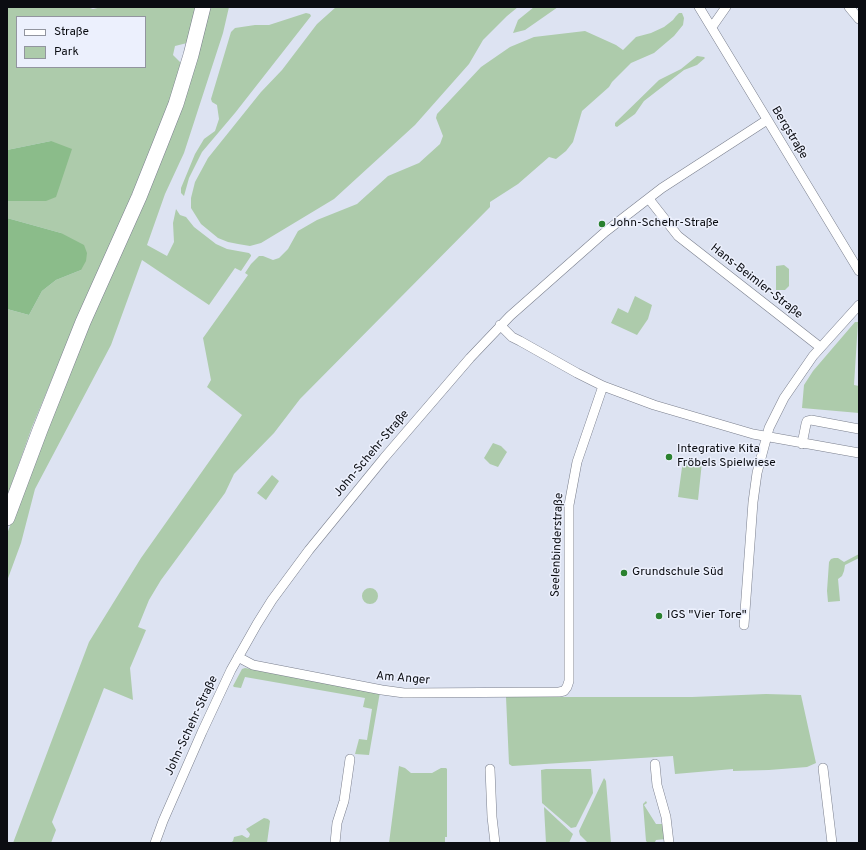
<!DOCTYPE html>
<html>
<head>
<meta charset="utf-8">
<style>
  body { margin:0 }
  #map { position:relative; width:866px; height:850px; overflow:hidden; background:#dde3f2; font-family:Overpass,sans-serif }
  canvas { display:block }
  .frame { position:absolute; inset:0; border:8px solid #0b0d12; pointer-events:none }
  .legend { position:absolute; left:16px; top:16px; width:130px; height:52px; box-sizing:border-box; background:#ecf0fd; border:1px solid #92959f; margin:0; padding:5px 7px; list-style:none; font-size:12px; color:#0b0d12 }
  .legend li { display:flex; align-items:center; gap:8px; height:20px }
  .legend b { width:20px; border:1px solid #92959f }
</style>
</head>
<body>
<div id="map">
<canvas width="866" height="850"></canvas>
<div class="frame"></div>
<ul class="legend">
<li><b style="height:5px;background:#fff"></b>Straße</li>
<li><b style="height:11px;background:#adcbab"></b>Park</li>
</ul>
</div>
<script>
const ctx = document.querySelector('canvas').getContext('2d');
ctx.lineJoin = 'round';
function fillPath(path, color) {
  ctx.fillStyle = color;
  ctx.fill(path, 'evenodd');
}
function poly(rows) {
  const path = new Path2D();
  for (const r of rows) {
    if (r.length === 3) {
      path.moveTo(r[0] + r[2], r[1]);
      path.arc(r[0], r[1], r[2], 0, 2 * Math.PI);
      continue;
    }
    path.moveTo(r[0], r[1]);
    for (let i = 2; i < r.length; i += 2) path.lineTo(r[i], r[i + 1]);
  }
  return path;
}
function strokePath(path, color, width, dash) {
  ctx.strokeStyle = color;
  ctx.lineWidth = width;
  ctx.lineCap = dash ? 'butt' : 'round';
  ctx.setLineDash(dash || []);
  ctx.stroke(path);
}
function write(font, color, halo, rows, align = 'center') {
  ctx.font = font + ' Overpass,sans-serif';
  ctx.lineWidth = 3;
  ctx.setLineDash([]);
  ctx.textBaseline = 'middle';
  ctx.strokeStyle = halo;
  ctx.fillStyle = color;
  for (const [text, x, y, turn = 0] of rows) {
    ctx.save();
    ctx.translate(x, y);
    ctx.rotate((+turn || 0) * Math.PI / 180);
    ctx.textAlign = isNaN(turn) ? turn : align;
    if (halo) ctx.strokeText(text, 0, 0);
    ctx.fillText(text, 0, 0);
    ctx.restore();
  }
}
fillPath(poly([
  [7,7,87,7,93,9,102,7,196,7,187,43,175,46,173,55,181,63,169,102,132,195,77,319,32,427,7,497,7,309,29,315,42,291,56,280,81,270,61,233,7,218,7,201,46,201,51,141,7,150],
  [17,17,145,17,145,67,17,67],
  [210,7,229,7,223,33,184,153,165,194,147,245,167,256,174,242,173,223,176,209,180,215,186,217,194,227,216,244,227,249,249,253,251,255,251,256,241,271,235,268,209,305,142,260,111,345,35,489,21,543,7,581,7,534,45,432],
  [336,7,518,7,507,16,483,40,469,64,415,125,334,199,261,243,250,246,238,244,228,242,218,238,201,224,191,208,191,198,195,182,208,158,261,92,282,70,317,24],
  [534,7,558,7,525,30,513,33,518,20],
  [306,13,310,14,311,16,235,113,202,152,189,178,184,196,181,193,181,188,195,154,204,139,215,131,219,119,217,105,212,102,211,99,231,32,235,28,255,25,269,25],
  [679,13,682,13,684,18,683,25,674,36,654,53,631,63,612,82,609,87,582,111,573,142,566,151,556,159,549,157,518,184,490,202,490,207,300,399,274,433,234,474,225,493,161,580,149,600,138,627,146,630,130,668,133,700,104,688,52,822,56,830,51,843,13,843,89,642,141,558,242,415,207,387,211,380,203,338,248,275,245,273,251,264,259,256,263,256,273,260,279,258,288,249,298,231,317,220,357,204,388,176,419,163,440,144,443,136,436,118,437,114,481,67,510,47,534,37,585,31,616,45,623,50,636,37,651,33,664,27,673,20,676,16],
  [697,56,704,57,705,58,697,65,684,70,644,101,635,114,617,127,615,126,615,123,659,80,681,69],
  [784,265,789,269,789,286,785,290,776,290,776,266],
  [635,296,652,305,648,319,637,335,611,323,618,308,628,313],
  [855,322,858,322,854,385,859,386,859,413,802,408,804,385,813,371],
  [493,443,501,446,507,452,498,467,490,464,484,458],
  [683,460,702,462,698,500,678,497],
  [272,475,279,481,266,500,257,493],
  [859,554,859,558,845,565,844,571,842,576,838,579,840,601,828,602,827,591,829,562,831,559,834,558,838,558,844,562],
  [370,596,8],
  [245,668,380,692,369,755,355,754,359,739,367,740,372,709,363,707,365,698,245,677,241,688,234,687,233,686,242,669],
  [766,694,801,695,816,763,807,767,769,770,733,771,733,769,675,774,673,756,512,766,509,764,506,697,692,697],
  [399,766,405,768,411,773,432,773,441,768,446,768,447,769,447,837,445,837,445,843,389,843],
  [546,769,591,769,593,793,576,827,571,828,542,803,541,770],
  [604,778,606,781,611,843,588,843,580,835,579,831],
  [646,801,647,803,644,805,656,824,662,824,665,830,666,839,656,840,655,842,648,843,646,841,643,804],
  [544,807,573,834,569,843,546,843],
  [264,818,268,819,270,821,267,843,230,843,233,841,234,837,242,835,247,838,249,837,250,834,246,829]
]), '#adcbab');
fillPath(poly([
  [51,141,72,149,56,197,46,201,7,201,7,150],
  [7,218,61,233,84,245,87,253,86,261,81,270,56,280,42,291,29,315,7,309]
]), '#8bbc8a');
const minor = poly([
  [699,7,859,271],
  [849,7,859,19],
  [712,27,726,7],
  [649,199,678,236,820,347],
  [500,325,512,337,520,341,577,373,603,386,654,405,753,434,859,453],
  [802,444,806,424,807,421,811,420,859,429],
  [744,625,753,502,757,473,769,428,784,398,813,356,859,305],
  [238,657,253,665,382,690,404,693,559,692,564,691,567,687,569,681,569,505,577,462,603,386],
  [655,764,657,785,666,817,669,843],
  [823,768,832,843],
  [490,769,492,817,495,843],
  [155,843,163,821,202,732,231,670,257,624,272,600,309,550,384,458,470,358,510,316,605,232,662,188,767,120],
  [335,843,337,823,344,801,350,759]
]);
const primary = poly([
  [7,518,40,430,83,322,139,197,161,142,176,104,191,55,203,7]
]);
strokePath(minor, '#7a7f8d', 10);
strokePath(primary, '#7a7f8d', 16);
strokePath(minor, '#fff', 9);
strokePath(primary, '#fff', 15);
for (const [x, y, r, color] of [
  [602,224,4,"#2a812f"],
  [669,457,4,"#2a812f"],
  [624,573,4,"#2a812f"],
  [659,616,4,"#2a812f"]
]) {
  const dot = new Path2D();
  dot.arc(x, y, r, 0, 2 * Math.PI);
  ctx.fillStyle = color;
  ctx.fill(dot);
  strokePath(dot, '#ecf0fd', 1.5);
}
write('12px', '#0b0d12', '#ecf0fd', [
  ["Bergstraße",789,133,59],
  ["Hans-Beimler-Straße",756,282,38],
  ["John-Schehr-Straße",372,454,-50],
  ["Seelenbinderstraße",558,545,-88],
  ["Am Anger",403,679,5],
  ["John-Schehr-Straße",192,726,-65]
]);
write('12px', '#0b0d12', '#ecf0fd', [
  ["John-Schehr-Straße",610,224],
  ["Integrative Kita",677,450],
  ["Fröbels Spielwiese",677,464],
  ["Grundschule Süd",632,573],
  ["IGS \"Vier Tore\"",667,616]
], 'left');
</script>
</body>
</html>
